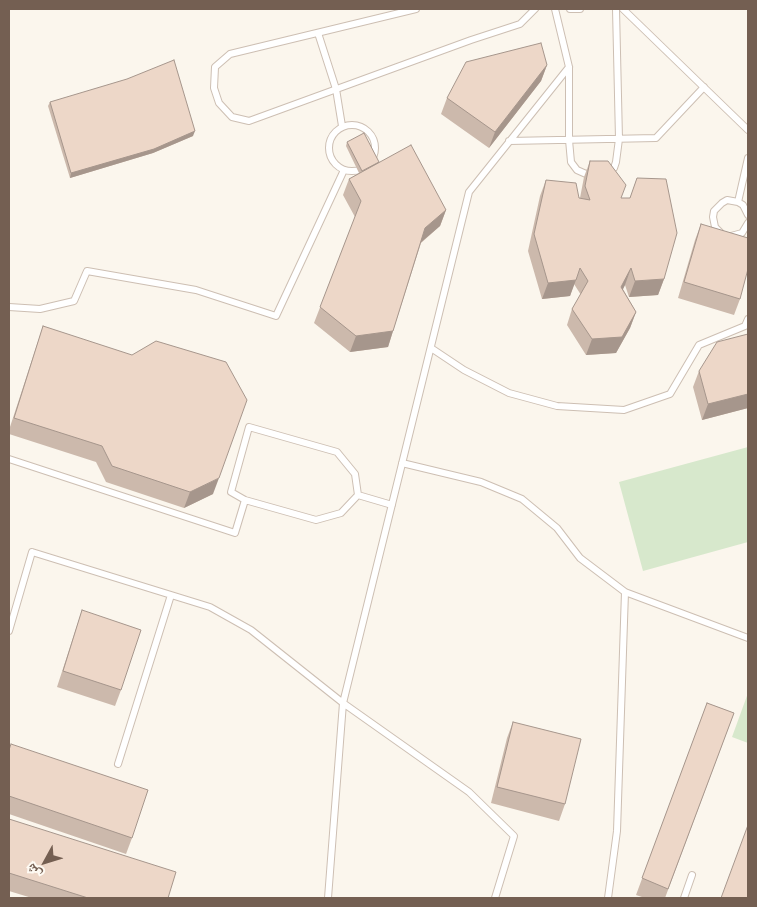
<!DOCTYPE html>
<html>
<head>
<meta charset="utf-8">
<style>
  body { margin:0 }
  #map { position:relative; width:757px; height:907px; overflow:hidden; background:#fbf6ed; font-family:Helvetica,"Noto Naskh Arabic",sans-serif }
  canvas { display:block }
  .frame { position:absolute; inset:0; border:10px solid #745f52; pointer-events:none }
  .north { position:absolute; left:20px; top:837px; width:50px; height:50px; -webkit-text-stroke:4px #fefaf3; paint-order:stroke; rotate:231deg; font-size:14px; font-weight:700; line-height:20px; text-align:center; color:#745f52 }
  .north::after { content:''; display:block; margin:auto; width:18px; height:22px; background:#745f52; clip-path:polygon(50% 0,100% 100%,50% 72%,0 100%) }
</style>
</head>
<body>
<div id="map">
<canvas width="757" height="907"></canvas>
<div class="frame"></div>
<div class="north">ش</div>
</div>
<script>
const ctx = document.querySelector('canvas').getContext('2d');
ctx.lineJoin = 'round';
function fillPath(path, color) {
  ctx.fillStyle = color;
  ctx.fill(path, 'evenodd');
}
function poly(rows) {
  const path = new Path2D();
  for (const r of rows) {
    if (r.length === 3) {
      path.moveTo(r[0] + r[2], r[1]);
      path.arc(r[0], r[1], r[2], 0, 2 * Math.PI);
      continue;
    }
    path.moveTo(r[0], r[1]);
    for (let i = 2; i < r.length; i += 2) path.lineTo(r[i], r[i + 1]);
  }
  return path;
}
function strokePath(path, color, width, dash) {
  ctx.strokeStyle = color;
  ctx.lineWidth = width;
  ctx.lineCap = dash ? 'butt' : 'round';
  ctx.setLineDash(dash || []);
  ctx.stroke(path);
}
fillPath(poly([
  [748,447,748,542,643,571,619,482],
  [748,693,748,743,732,737]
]), '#d7e8cc');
const service = poly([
  [416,9,230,54,215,67,214,88,219,103,232,117,249,121,471,40,520,24,535,9],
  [555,9,569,67,569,140,571,162,577,170,586,174,592,173],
  [570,9,580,9],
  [623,9,748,130],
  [318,33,336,89,342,126],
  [352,148,23],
  [509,141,656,138,704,87],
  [607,172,614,168,616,162,619,139,616,9],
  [738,202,748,158],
  [721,233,715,227,713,217,714,211,722,203,727,200,738,202,743,205,748,215],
  [731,236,742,233,748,223],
  [9,307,40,309,74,301,87,271,196,290,276,316,344,170],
  [431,348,464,370,509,393,557,406,624,410,670,394,699,345,745,326,748,319],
  [9,459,235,533,245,500],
  [402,463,481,482,522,499,557,528,580,558,625,592,748,638],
  [358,495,341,513,316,520,245,500,231,492,249,427,337,452,355,474,358,495,392,505],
  [9,631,32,552,210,607,251,630,343,703,469,792,514,836,495,898],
  [118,764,171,595],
  [328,898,343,703,469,192,569,67],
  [608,898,617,831,625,592],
  [684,898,692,875]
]);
strokePath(service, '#cdbfb3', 8);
strokePath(service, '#fff', 6);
fillPath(poly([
  [547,65,541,81,489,148,441,114,447,98],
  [50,102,193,136,153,153,70,178,48,106],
  [347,142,379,162,446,210,440,226,421,243,393,331,388,347,350,352,314,323,355,217,343,195,349,179,359,173,346,146],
  [590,161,621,198,630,198,637,178,664,279,658,295,629,297,625,285,623,289,636,312,630,328,616,353,586,355,567,325,572,309,581,295,574,284,570,296,542,299,528,251,540,196,546,180,580,198,584,177],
  [701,224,740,299,734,315,678,298,695,240],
  [43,326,213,494,184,508,106,482,96,462,9,434,9,430],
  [748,334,748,408,702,420,693,387,699,371],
  [82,610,121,690,115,706,57,687],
  [707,703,734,713,665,898,645,898,636,895],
  [513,722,565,804,559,821,491,803,507,738],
  [9,750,132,838,126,854,9,814],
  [9,819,168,898,32,898,9,891]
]), '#ccb9ac');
fillPath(poly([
  [547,65,541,81,489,148,495,132],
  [195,131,193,136,153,153,70,178,71,173],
  [446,210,440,226,419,244,425,228],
  [631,268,625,285,616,303,621,287],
  [664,279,658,295,629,297,635,281],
  [576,280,570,296,542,299,548,283],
  [636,312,630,328,616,353,586,355,592,339],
  [393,331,388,347,350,352,356,336],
  [748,394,748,408,702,420,708,404],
  [219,478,213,494,184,508,190,492]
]), '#a6968c');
const building = poly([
  [541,43,547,65,495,132,447,98,466,62,541,43],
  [174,60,195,131,154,149,71,173,50,102,127,79,174,60],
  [364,133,379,162,362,171,347,142,364,133],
  [411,145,446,210,425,228,393,331,356,336,320,307,361,201,349,179,411,145],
  [590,161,608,161,626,185,621,198,630,198,637,178,666,179,677,233,664,279,635,281,631,268,621,287,636,312,622,337,592,339,572,309,588,281,580,268,576,280,548,283,534,234,546,180,576,183,579,198,590,200,585,186,590,161],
  [701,224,748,238,748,269,740,299,684,282,701,224],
  [43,326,132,355,156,341,226,362,247,400,219,478,190,492,112,466,102,446,14,418,43,326],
  [748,334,748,394,708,404,699,371,717,342,748,334],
  [82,610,141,630,121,690,63,671,82,610],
  [707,703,734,713,668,889,642,878,707,703],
  [513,722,581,739,565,804,497,787,513,722],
  [11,744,148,790,132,838,9,796,9,750,11,744],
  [9,819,176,872,168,898,88,898,9,873,9,819],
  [748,825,748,898,721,898,748,825]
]);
fillPath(building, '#edd7c8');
strokePath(building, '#a6968c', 1);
</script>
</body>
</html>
